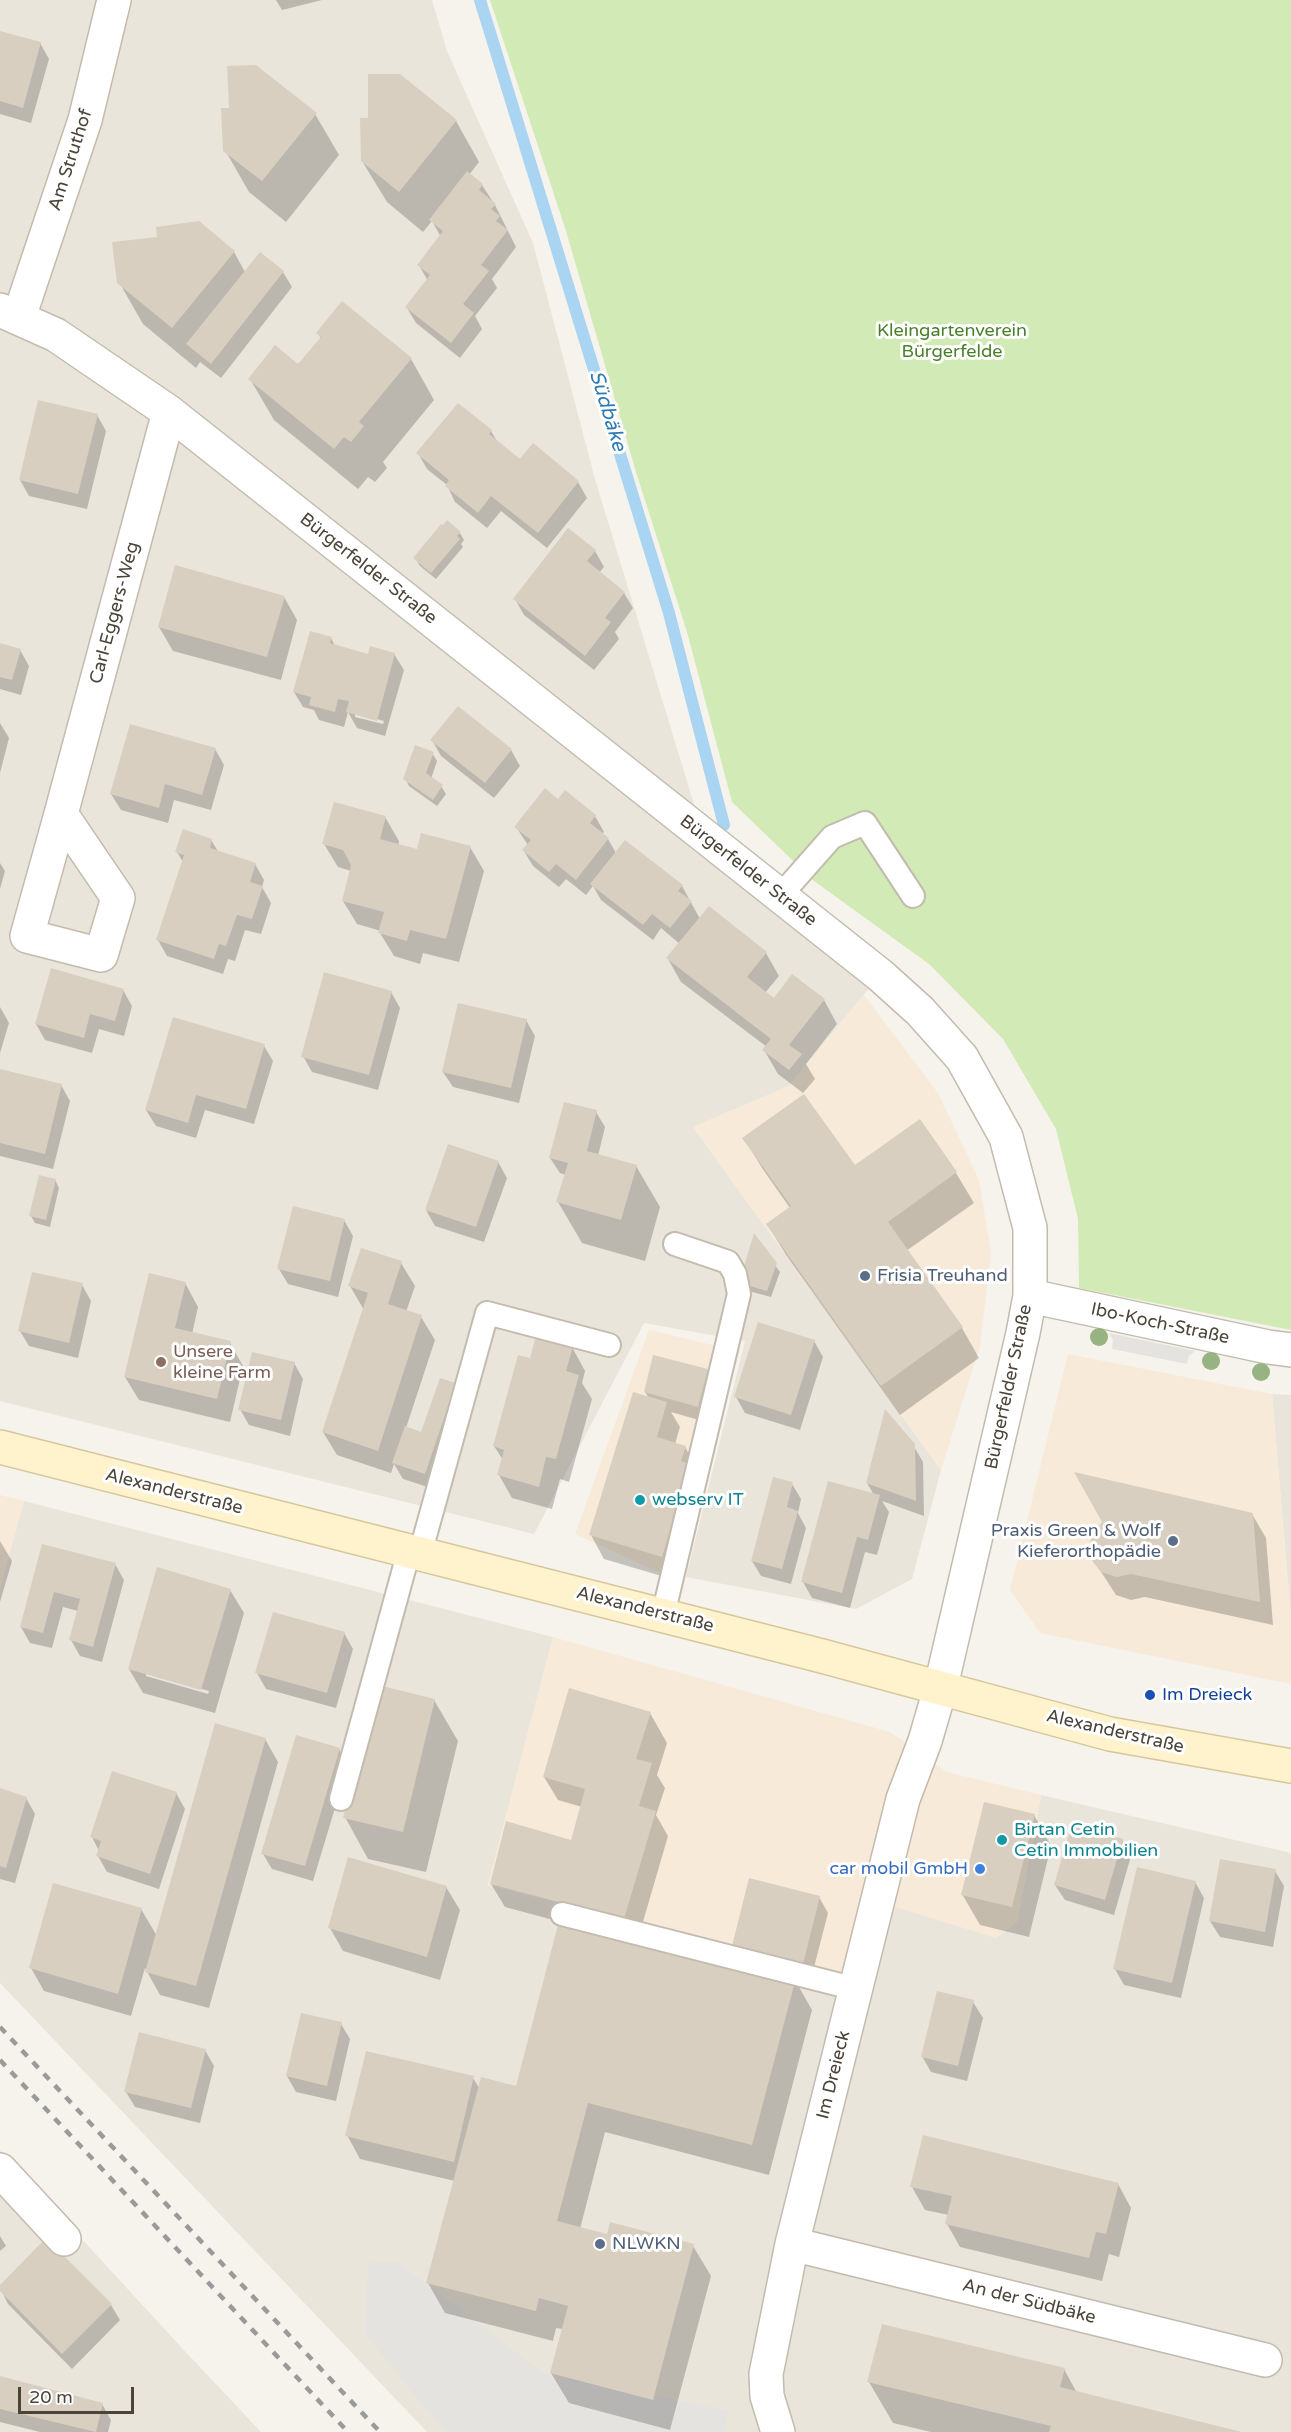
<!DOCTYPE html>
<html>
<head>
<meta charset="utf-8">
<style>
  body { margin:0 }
  #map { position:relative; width:1291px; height:2432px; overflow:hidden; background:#f6f3ec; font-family:"Varela Round",sans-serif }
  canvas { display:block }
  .scale { position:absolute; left:18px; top:2387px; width:116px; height:27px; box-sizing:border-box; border:3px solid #4b4439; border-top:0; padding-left:8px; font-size:18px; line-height:21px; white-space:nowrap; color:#4b4439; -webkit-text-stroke:4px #fff; paint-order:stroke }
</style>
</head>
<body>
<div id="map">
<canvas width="1291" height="2432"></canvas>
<div class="scale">20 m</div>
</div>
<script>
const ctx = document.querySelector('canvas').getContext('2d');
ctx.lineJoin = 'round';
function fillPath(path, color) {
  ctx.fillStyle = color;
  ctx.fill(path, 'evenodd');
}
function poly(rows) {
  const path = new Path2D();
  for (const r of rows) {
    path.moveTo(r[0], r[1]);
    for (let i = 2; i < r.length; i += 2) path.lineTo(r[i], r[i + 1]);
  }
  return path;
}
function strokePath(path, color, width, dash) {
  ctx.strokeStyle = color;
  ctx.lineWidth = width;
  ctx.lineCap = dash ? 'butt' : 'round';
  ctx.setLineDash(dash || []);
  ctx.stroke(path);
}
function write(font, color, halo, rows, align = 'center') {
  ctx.font = font + ' "Varela Round",sans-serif';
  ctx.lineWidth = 6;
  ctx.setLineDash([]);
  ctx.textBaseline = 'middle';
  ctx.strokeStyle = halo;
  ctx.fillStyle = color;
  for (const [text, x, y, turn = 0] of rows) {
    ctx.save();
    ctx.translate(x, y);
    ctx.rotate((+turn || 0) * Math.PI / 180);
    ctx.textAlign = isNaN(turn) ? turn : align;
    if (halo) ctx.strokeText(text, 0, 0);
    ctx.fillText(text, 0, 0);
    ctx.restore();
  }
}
fillPath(poly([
  [0,0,432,0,447,51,533,243,595,479,703,834,880,975,789,1086,693,1127,941,1470,912,1579,856,1609,686,1577,745,1341,644,1323,534,1534,0,1401],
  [1272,1394,1291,1395,1291,1619],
  [24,1501,553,1637,488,1885,879,1902,1017,1922,1041,1795,1291,1853,1291,2432,427,2432,0,1983,0,1587],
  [0,2150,181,2347,261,2432,0,2432]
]), '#eae5da');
fillPath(poly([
  [864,995,938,1093,979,1180,991,1253,980,1346,941,1470,693,1127,789,1086],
  [649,1330,734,1350,668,1577,575,1534],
  [1068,1354,1272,1394,1291,1619,1291,1684,1040,1633,1010,1590],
  [0,1495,24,1501,0,1587],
  [553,1637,890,1732,947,1772,1041,1795,1017,1922,996,1938,879,1902,859,1979,488,1885]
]), '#f7ead8');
fillPath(poly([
  [490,0,1291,0,1291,1330,1079,1288,1078,1219,1056,1129,1003,1039,929,964,814,881,732,802,687,632,636,472,566,231]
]), '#d2eab5');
fillPath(poly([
  [1109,1333,1195,1351,1189,1356,1187,1364,1112,1349,1113,1340],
  [397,2262,545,2374,730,2411,723,2432,448,2432,421,2403,365,2333,368,2263]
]), '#e5e3e0');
fillPath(poly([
  [276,0,322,0,282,10],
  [0,33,40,43,49,59,31,123,0,114],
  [230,110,315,114,339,155,286,222,249,192,225,150],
  [456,121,479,162,469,175,482,185,495,205,516,247,492,279,497,288,475,316,482,329,460,358,416,323,407,308,428,281,419,265,441,237,432,221,423,232,387,202,362,161],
  [199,223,234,252,245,272,283,272,292,287,221,378,200,362,196,368,143,324,119,282,158,238],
  [318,333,411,359,434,400,383,462,387,468,375,482,368,477,358,489,274,420,250,379,299,367,321,339],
  [458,405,491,431,498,443,520,461,578,482,587,498,547,548,501,511,487,528,455,502,447,485,427,469,418,453],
  [97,415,106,431,87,509,29,496,20,480],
  [460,533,464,540,461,544,463,547,436,579,420,566,415,558],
  [595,551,604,567,599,573,624,593,633,608,615,632,619,639,594,670,524,615,515,599],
  [284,597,297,620,281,680,173,651,159,627],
  [331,638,335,646,369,656,394,654,404,670,385,736,357,728,348,712,344,727,319,720,314,710,303,707,294,692],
  [355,713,384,721,383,724,355,717],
  [0,644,20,650,29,666,21,695,0,689],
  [0,723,9,738,0,773],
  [432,740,511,750,520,766,494,798,441,756],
  [215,749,224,765,211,810,174,800,168,823,121,810,111,794],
  [432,753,437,761,431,779,441,786,446,794,437,806,409,786,405,778],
  [558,801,595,816,604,832,602,834,608,839,616,853,682,886,700,919,766,953,779,976,765,993,774,1000,792,977,824,1000,837,1024,806,1064,815,1079,803,1093,778,1074,764,1050,767,1047,681,982,668,959,680,944,661,928,653,940,601,900,593,886,586,895,566,879,559,887,533,866,524,851,528,845,516,827],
  [385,817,399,841,398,846,419,851,470,847,484,871,459,962,423,953,420,964,394,956,380,933,381,931,357,924,343,901,351,871,338,867,324,844],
  [211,840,219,853,255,864,264,880,262,887,271,903,261,934,245,930,235,961,228,959,223,974,167,956,158,940,183,862,177,852],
  [0,863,5,871,0,889],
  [123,990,132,1006,124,1036,99,1029,92,1053,45,1040,36,1024],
  [391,992,400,1008,378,1090,312,1072,303,1056],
  [0,1007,9,1023,0,1053],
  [526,1020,535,1036,519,1103,453,1087,443,1072],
  [264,1046,273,1061,254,1124,205,1110,196,1138,156,1126,146,1110],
  [0,1070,61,1085,70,1101,53,1169,0,1156],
  [596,1112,605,1127,598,1156,636,1166,660,1207,645,1261,582,1243,558,1202,566,1175,560,1173,550,1158],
  [919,1122,956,1173,974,1203,906,1251,962,1328,979,1358,900,1415,786,1255,768,1225,790,1208,762,1168,744,1138,855,1167],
  [498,1162,507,1178,484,1242,435,1226,426,1210],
  [55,1180,59,1188,50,1227,35,1223,31,1216],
  [344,1220,353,1236,338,1297,288,1284,279,1269],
  [754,1236,780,1272,771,1297,745,1290],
  [401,1263,415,1286,406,1312,421,1317,435,1340,406,1428,422,1434,455,1384,464,1400,434,1489,403,1479,394,1464,391,1473,337,1455,323,1432,364,1310,350,1286],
  [185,1283,198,1307,192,1334,230,1343,243,1366,230,1422,139,1400,125,1377],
  [82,1285,91,1301,78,1358,29,1346,20,1331],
  [814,1341,823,1357,800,1430,745,1413,736,1397],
  [572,1347,585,1371,582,1383,592,1399,569,1482,560,1479,552,1509,512,1498,499,1475,503,1460,494,1446,531,1360],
  [294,1363,303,1379,290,1436,249,1425,240,1409],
  [707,1371,716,1387,706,1422,671,1412,680,1427,675,1444,685,1447,698,1470,675,1580,604,1559,591,1535,649,1398,645,1392],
  [913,1445,923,1462,924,1516,882,1501,889,1512,877,1555,865,1552,850,1608,812,1598,803,1582,874,1495,867,1483],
  [792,1484,801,1499,798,1513,806,1528,791,1584,761,1576,752,1561],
  [1252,1514,1266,1538,1273,1625,1145,1597,1131,1600,1116,1595,1094,1561],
  [0,1541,12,1561,0,1602],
  [43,1546,115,1564,124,1580,102,1662,80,1656,71,1640,78,1611,63,1607,52,1648,30,1643,21,1627],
  [230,1590,244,1613,215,1713,143,1693,129,1669],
  [146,1673,209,1691,208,1694,146,1676],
  [344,1633,353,1649,336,1708,266,1689,257,1673],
  [434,1700,458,1741,426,1872,368,1859,345,1817],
  [650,1713,667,1743,657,1775,665,1788,656,1815,668,1836,638,1939,795,1980,812,2010,769,2175,605,2132,580,2229,608,2236,693,2246,711,2276,670,2430,569,2403,551,2373,563,2329,556,2328,553,2341,445,2313,428,2283,455,2181,360,2159,347,2135,473,2078,479,2088,517,2088,561,1922,505,1907,491,1884,572,1842,582,1807,558,1800,544,1777],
  [265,1739,278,1762,209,2008,160,1995,145,1968,131,2016,44,1991,31,1968,141,1909,157,1936],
  [339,1749,348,1765,313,1881,272,1869,263,1854],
  [0,1790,26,1798,35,1814,15,1883,0,1879],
  [176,1793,185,1809,159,1889,107,1872,98,1856,99,1851,92,1837],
  [1034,1815,1051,1846,1029,1937,980,1925,962,1894],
  [1122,1840,1131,1856,1114,1915,1065,1900,1055,1885],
  [1275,1871,1284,1886,1273,1947,1220,1937,1210,1921],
  [1195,1882,1204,1898,1181,1998,1124,1985,1115,1969],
  [446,1887,460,1910,440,1980,343,1951,330,1928],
  [819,1897,828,1913,811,1979,743,1961],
  [973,2002,983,2018,967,2081,931,2072,922,2056],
  [341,2024,350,2039,336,2101,296,2092,287,2076],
  [205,2050,214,2066,200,2123,135,2107,126,2092],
  [1118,2184,1131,2208,1119,2257,1109,2254,1102,2281,960,2247,947,2224,949,2215,925,2210,912,2187],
  [0,2236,6,2246,0,2251],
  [0,2287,111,2305,120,2320,72,2369,8,2304],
  [1064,2369,1077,2393,1239,2432,931,2432,893,2423,869,2382],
  [0,2377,102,2404,111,2420,108,2432,40,2432,0,2422]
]), '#0003');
strokePath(poly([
  [480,0,669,613,724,825]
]), '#a9d4f2', 12);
fillPath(poly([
  [0,31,41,42,23,108,0,101],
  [256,65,317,113,262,181,223,151,221,108,229,108,227,66],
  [368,74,400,74,457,120,399,192,361,161,360,118,368,118],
  [467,171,483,184,479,190,496,204,491,209,500,216,496,221,508,230,481,265,489,271,463,304,474,313,451,343,405,307,430,275,417,265,443,231,429,220],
  [199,221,235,251,172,328,117,283,112,242,157,237,156,227],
  [260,252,284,271,211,364,186,344],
  [342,301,412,358,359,422,364,426,351,442,344,437,334,449,248,379,275,345,298,364,321,337,316,333],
  [38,400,98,414,78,494,19,480],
  [458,403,492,430,489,434,520,459,533,443,579,481,538,533,491,496,478,513,445,486,449,480,416,453],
  [447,520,461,532,457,536,460,539,431,573,413,558,441,524,443,525],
  [568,528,596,550,587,561,625,592,605,618,611,622,585,656,513,599],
  [175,565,285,596,267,657,158,627],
  [310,631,332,637,330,643,368,654,370,646,395,653,377,721,346,712,349,701,338,699,335,712,309,705,311,697,293,692],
  [0,643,21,649,12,680,0,677],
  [458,706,512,749,485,783,430,740],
  [130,724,216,748,202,795,165,784,159,808,110,794],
  [415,745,434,752,426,773,443,785,433,800,403,779],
  [545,788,558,799,565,790,596,815,590,823,609,838,576,880,556,864,549,872,522,850,531,840,514,827],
  [334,802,386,816,380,839,417,849,421,833,471,846,446,939,410,930,407,941,378,933,384,912,342,901,351,865,343,850,322,844],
  [183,829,212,839,210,848,256,863,250,882,263,886,252,919,237,915,226,946,219,944,214,959,156,940,184,855,175,852],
  [625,840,683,885,678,891,692,901,670,928,652,914,643,925,590,884],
  [709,906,767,952,747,977,774,998,792,974,825,999,789,1045,802,1054,789,1070,762,1050,771,1039,666,958],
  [51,968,124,989,115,1021,90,1014,84,1038,35,1024],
  [324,972,392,991,369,1075,301,1057],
  [458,1003,527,1019,511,1088,442,1072],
  [173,1017,265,1044,246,1109,196,1095,188,1123,145,1110],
  [0,1069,62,1084,45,1154,0,1143],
  [804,1094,855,1165,920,1119,957,1172,888,1222,963,1327,881,1386,766,1224,791,1206,742,1138],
  [564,1102,597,1110,587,1151,637,1165,621,1220,556,1202,568,1163,549,1158],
  [448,1144,499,1161,476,1227,425,1210],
  [39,1175,56,1179,46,1220,29,1216],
  [293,1206,345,1219,330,1281,277,1269],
  [754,1233,777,1263,767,1291,739,1283],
  [361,1248,402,1261,388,1304,422,1315,378,1451,322,1432,368,1293,348,1286],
  [32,1272,83,1283,69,1343,18,1331],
  [149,1273,186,1282,175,1328,231,1341,217,1399,124,1377],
  [758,1322,815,1340,791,1415,734,1397],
  [536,1336,573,1346,566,1371,579,1375,556,1459,546,1457,539,1487,497,1475,504,1450,493,1446,518,1355,530,1358],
  [252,1352,295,1362,281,1420,238,1410],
  [653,1355,708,1369,698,1407,644,1392],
  [440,1378,456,1383,425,1474,392,1463,405,1426,421,1432],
  [633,1392,667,1402,657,1437,686,1446,681,1461,690,1464,662,1557,589,1535],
  [885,1409,915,1444,916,1501,866,1483],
  [1074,1472,1253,1513,1260,1602,1131,1574,1117,1577,1101,1572,1093,1562,1089,1548,1092,1534,1102,1522],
  [773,1477,793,1482,787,1507,798,1511,782,1569,751,1561],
  [828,1481,880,1495,868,1540,857,1537,842,1593,801,1582],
  [42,1544,116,1563,93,1647,69,1640,80,1599,54,1592,43,1633,20,1627],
  [157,1567,231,1589,201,1690,128,1669],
  [273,1612,345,1632,327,1693,255,1673],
  [374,1684,435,1699,403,1832,343,1818],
  [569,1688,651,1712,636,1759,652,1763,639,1806,656,1811,624,1919,490,1884,506,1821,571,1840,585,1789,543,1777],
  [215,1723,266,1738,196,1986,145,1972],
  [296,1735,340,1748,305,1866,261,1854],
  [112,1771,177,1792,150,1874,96,1856,101,1841,90,1837],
  [0,1788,27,1797,6,1868,0,1866],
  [984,1802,1035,1814,1012,1907,961,1895],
  [1072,1824,1123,1839,1105,1900,1054,1885],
  [348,1857,447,1886,427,1957,328,1928],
  [1220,1859,1276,1869,1265,1932,1209,1921],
  [1137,1867,1196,1881,1172,1983,1113,1969],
  [749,1878,820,1896,803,1964,732,1946],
  [53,1883,142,1908,118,1994,29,1968],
  [560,1917,796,1978,752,2145,588,2103,557,2221,607,2234,610,2222,694,2244,653,2400,550,2373,568,2306,539,2298,536,2311,426,2283,481,2077,516,2086],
  [937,1991,974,2000,958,2066,921,2057],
  [301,2013,342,2022,327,2086,286,2076],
  [139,2032,206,2049,191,2108,124,2092],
  [366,2051,474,2076,454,2162,345,2136],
  [923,2135,1119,2183,1106,2234,1096,2232,1089,2258,945,2224,952,2196,910,2187],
  [46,2238,112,2304,62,2354,0,2291,0,2285],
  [882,2324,1065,2368,1060,2387,1242,2432,1049,2432,1051,2426,867,2382],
  [0,2376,103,2403,96,2432,0,2409]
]), '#d8cfc1');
const service = poly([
  [780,896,832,837,865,823,913,896],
  [420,1554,487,1313,609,1345],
  [663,1615,739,1294,735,1274,728,1262,675,1244],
  [341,1799,409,1551],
  [562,1914,856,1989]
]);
const minor = poly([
  [0,310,56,335,169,412,880,975,920,1011,962,1058,1006,1137,1030,1228,1030,1296,1023,1333,941,1686,925,1741,903,1799,792,2244,766,2374,767,2396,778,2432],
  [19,317,85,120,114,0],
  [61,814,118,898,101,955,27,936,51,850,61,814,169,412],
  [1030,1296,1268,1347,1291,1350],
  [0,2170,64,2239],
  [792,2244,1265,2360]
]);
const secondary = poly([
  [0,1447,822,1656,1110,1734,1291,1766]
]);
strokePath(service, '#c2bbae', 26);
strokePath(minor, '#c2bbae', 36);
strokePath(secondary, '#d6c79b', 36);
strokePath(service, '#fff', 22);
strokePath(minor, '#fff', 33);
strokePath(secondary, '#fff3cd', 33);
strokePath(poly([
  [0,2027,380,2432],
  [0,2060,348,2432]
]), '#9a9a9a', 4.5, [8, 8]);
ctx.fillStyle = '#97b381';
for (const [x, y] of [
  [1099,1337],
  [1211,1361],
  [1261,1372]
]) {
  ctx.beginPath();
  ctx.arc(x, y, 9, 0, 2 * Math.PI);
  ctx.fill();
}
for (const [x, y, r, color] of [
  [865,1276,6,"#5c6f8a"],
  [161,1362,6,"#8d6e63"],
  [640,1500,6,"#0f9aa8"],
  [1173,1541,6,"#5c6f8a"],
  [1150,1695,6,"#1a4fb4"],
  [1002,1840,6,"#0f9aa8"],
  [980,1869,6,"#3f7fe0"],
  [600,2244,6,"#5c6f8a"]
]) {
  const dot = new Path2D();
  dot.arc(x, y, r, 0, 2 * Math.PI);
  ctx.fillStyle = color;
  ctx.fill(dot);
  strokePath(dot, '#fff', 2);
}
write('18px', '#4b4439', '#fff', [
  ["Am Struthof",71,160,-72],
  ["Bürgerfelder Straße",368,569,38],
  ["Carl-Eggers-Weg",115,613,-75],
  ["Bürgerfelder Straße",748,871,38],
  ["Ibo-Koch-Straße",1160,1324,12],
  ["Bürgerfelder Straße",1009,1387,-78],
  ["Alexanderstraße",174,1492,14],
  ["Alexanderstraße",645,1610,14],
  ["Alexanderstraße",1115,1732,13],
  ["Im Dreieck",834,2075,-76],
  ["An der Südbäke",1029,2302,14]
]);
write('18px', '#4a7f2a', '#fff', [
  ["Kleingartenverein",952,331],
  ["Bürgerfelde",952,352]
]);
write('18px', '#4e5e75', '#fff', [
  ["Frisia Treuhand",877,1276],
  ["Praxis Green & Wolf",1161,1531,"right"],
  ["Kieferorthopädie",1161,1552,"right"],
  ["NLWKN",612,2244]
], 'left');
write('18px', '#785e54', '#fff', [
  ["Unsere",173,1352],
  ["kleine Farm",173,1373]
], 'left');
write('18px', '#0d838f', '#fff', [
  ["webserv IT",652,1500],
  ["Birtan Cetin",1014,1830],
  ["Cetin Immobilien",1014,1851]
], 'left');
write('18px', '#164399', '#fff', [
  ["Im Dreieck",1162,1695]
], 'left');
write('18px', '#366cbe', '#fff', [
  ["car mobil GmbH",968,1869]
], 'right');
write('italic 20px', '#2e7ab2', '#fff', [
  ["Südbäke",607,411,73]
]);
</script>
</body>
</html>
